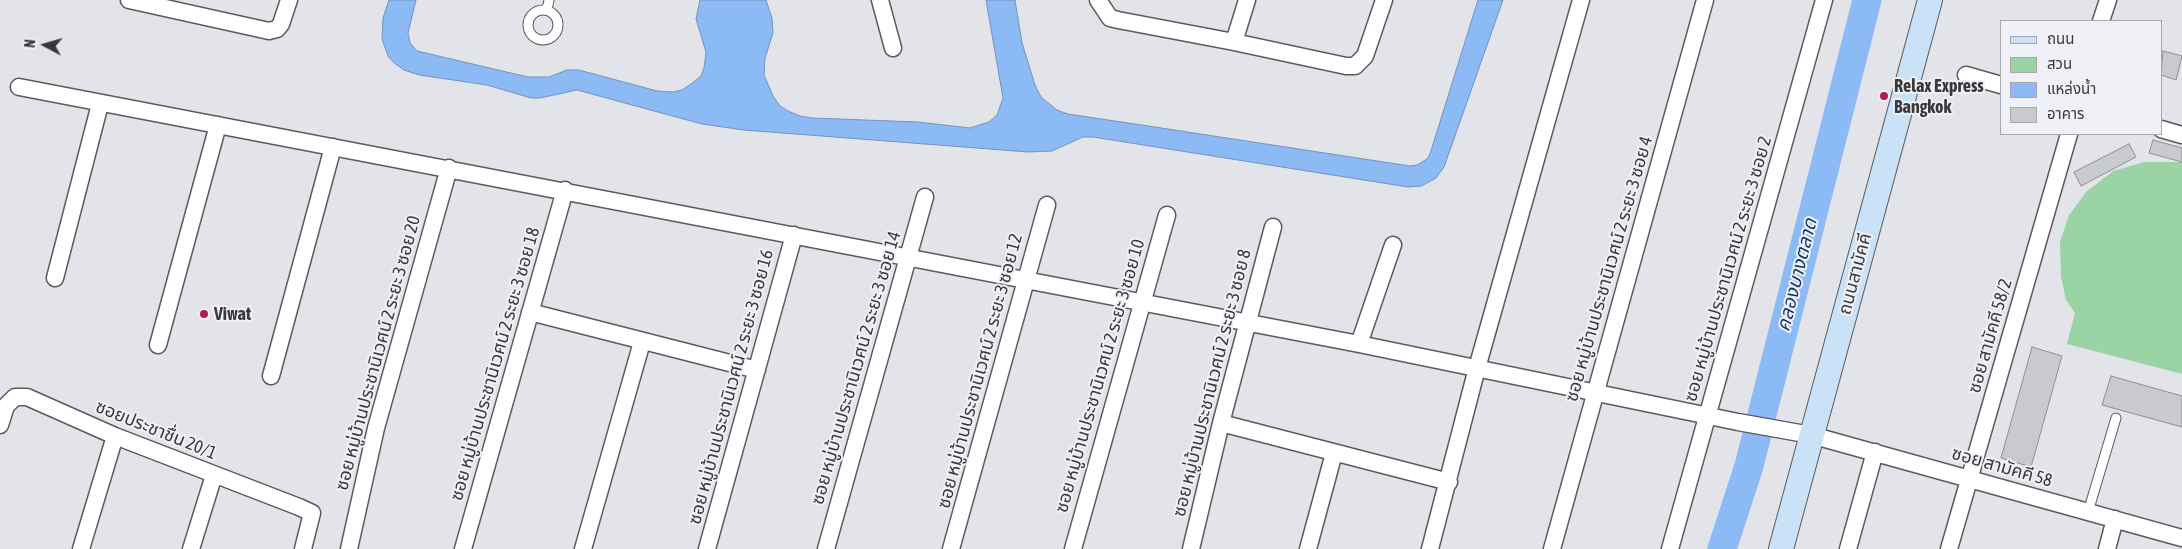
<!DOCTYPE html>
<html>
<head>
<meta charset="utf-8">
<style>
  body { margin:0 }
  #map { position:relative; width:2182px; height:549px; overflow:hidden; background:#e3e3ea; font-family:"Asap Condensed","Noto Sans Thai",sans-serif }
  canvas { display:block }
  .legend { position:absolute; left:2000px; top:20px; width:162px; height:115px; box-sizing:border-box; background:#f0f0f7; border:1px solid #a7a6ac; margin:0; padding:6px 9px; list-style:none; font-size:15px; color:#39383b }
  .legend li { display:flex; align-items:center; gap:10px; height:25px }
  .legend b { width:25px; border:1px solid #a7a6ac }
  .north { position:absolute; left:20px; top:20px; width:50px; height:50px; -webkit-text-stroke:4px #f0f0f7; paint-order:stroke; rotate:276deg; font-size:14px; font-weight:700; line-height:20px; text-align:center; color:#39383b }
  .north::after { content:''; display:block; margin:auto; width:18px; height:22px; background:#39383b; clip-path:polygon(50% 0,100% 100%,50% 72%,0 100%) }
</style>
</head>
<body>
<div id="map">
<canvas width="2182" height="549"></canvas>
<ul class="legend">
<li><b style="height:6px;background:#c9e2f8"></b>ถนน</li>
<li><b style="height:14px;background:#9ad3a4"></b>สวน</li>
<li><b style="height:14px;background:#8cbaf4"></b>แหล่งน้ำ</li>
<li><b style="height:14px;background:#c9c9d0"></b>อาคาร</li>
</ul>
<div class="north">N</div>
</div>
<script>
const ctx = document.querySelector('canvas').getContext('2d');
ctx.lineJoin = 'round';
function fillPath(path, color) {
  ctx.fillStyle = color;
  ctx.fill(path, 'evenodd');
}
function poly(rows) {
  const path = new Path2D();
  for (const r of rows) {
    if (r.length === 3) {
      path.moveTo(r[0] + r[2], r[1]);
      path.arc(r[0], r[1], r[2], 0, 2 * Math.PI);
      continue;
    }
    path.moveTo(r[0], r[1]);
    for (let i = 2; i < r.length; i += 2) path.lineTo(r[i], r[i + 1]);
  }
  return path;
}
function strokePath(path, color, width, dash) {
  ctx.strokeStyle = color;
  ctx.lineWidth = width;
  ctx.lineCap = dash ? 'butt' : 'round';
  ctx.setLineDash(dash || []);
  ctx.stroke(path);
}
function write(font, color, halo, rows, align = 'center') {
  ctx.font = font + ' "Asap Condensed","Noto Sans Thai",sans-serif';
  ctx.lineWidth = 4;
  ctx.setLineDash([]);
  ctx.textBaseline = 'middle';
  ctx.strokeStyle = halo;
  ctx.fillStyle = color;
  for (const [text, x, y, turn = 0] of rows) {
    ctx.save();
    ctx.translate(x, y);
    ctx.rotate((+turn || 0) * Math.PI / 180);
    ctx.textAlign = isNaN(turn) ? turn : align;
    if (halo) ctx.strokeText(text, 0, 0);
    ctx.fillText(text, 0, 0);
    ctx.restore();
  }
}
fillPath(poly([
  [2144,162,2182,162,2182,374,2067,344,2075,313,2066,300,2061,277,2060,242,2069,215,2087,191,2113,171]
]), '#9ad3a4');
const water = poly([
  [389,0,416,0,408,33,410,43,417,51,528,77,549,77,567,70,579,70,657,91,673,92,682,90,695,81,701,76,704,68,706,52,696,19,700,0,766,0,772,18,773,33,765,58,764,75,773,96,780,106,788,111,800,116,812,118,918,122,970,128,989,122,997,115,1003,98,986,0,1015,0,1022,43,1035,85,1041,97,1057,110,1068,114,1135,124,1410,166,1417,165,1427,159,1430,154,1478,0,1503,0,1444,167,1436,178,1429,182,1421,186,1408,187,1093,137,1083,137,1052,151,1028,152,744,130,702,124,577,90,540,98,531,98,487,85,419,75,404,70,394,63,388,56,382,39,383,18,389,0]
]);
fillPath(water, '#8cbaf4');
strokePath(water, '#7393bc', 1);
strokePath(poly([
  [1722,549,1749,466,1867,0]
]), '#8cbaf4', 29);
const building = poly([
  [2163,51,2182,56,2176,80,2161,75,2163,51],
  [2153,140,2182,148,2182,162,2149,153,2153,140],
  [2129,144,2136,157,2081,186,2074,172,2129,144],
  [2032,347,2062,356,2031,467,2001,458,2032,347],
  [2111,376,2182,396,2182,427,2102,405,2111,376]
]);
fillPath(building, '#c9c9d0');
strokePath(building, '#8e8e94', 1);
const lane = poly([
  [543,25,15],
  [547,10,549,0],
  [2088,512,2116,418]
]);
const street = poly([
  [129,0,269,31,277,29,281,24,289,0],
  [880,0,893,48],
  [1098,0,1110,18,1118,20,1234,42,1346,66,1355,66,1365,56,1384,0],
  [2101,21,2108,0],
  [1234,42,1247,0],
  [1966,75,2001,85],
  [19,87,1359,344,1738,422,1811,435,2182,538],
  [2161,129,2182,135],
  [55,278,100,104],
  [530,312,757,370],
  [1359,344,1393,245],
  [158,345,218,125],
  [271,376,333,147],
  [1221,423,1449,482],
  [0,425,6,406,15,397,27,397,115,436,299,507,312,513,303,549],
  [81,549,115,436],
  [191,549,214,475],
  [349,549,376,428,449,168],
  [463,549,565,190],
  [583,549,642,342],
  [707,549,794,235],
  [826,549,925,197],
  [951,549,1047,205],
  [1073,549,1167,215],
  [1191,549,1221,423,1273,227],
  [1308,549,1334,453],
  [1430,549,1477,368,1581,0],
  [1552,549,1705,0],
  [1670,549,1824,0],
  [1848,549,1875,452],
  [1949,549,2069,134],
  [2107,549,2115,519]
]);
const secondary = poly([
  [1781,549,1930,0]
]);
strokePath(lane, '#5a5a60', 11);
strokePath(street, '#5a5a60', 19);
strokePath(secondary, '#5a5a60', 26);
strokePath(lane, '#fff', 9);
strokePath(street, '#fff', 16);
strokePath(secondary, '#c9e2f8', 24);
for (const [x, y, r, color] of [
  [1884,96,5,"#ac1c55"],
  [204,314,5,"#ac1c55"]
]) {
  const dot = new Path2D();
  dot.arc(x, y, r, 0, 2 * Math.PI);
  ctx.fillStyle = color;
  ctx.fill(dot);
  strokePath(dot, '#f0f0f7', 2);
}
write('bold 18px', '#39383b', '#f0f0f7', [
  ["Relax Express",1894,86],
  ["Bangkok",1894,107],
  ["Viwat",214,314]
], 'left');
write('18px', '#39383b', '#f0f0f7', [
  ["ซอย หมู่บ้านประชานิเวศน์ 2 ระยะ 3 ซอย 4",1609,269,-74],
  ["ซอย หมู่บ้านประชานิเวศน์ 2 ระยะ 3 ซอย 2",1728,269,-74],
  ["ถนนสามัคคี",1855,274,-75],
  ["ซอย สามัคคี 58/2",1990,336,-74],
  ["ซอย หมู่บ้านประชานิเวศน์ 2 ระยะ 3 ซอย 20",378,353,-75],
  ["ซอย หมู่บ้านประชานิเวศน์ 2 ระยะ 3 ซอย 18",495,364,-74],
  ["ซอย หมู่บ้านประชานิเวศน์ 2 ระยะ 3 ซอย 14",856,368,-74],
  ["ซอย หมู่บ้านประชานิเวศน์ 2 ระยะ 3 ซอย 12",980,371,-75],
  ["ซอย หมู่บ้านประชานิเวศน์ 2 ระยะ 3 ซอย 10",1100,376,-74],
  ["ซอย หมู่บ้านประชานิเวศน์ 2 ระยะ 3 ซอย 8",1212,383,-76],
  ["ซอย หมู่บ้านประชานิเวศน์ 2 ระยะ 3 ซอย 16",731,387,-75],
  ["ซอยประชาชื่น 20/1",156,430,22],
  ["ซอย สามัคคี 58",2002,467,16]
]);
write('italic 19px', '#123966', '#f0f0f7', [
  ["คลองบางตลาด",1797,275,-76]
]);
</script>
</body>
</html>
